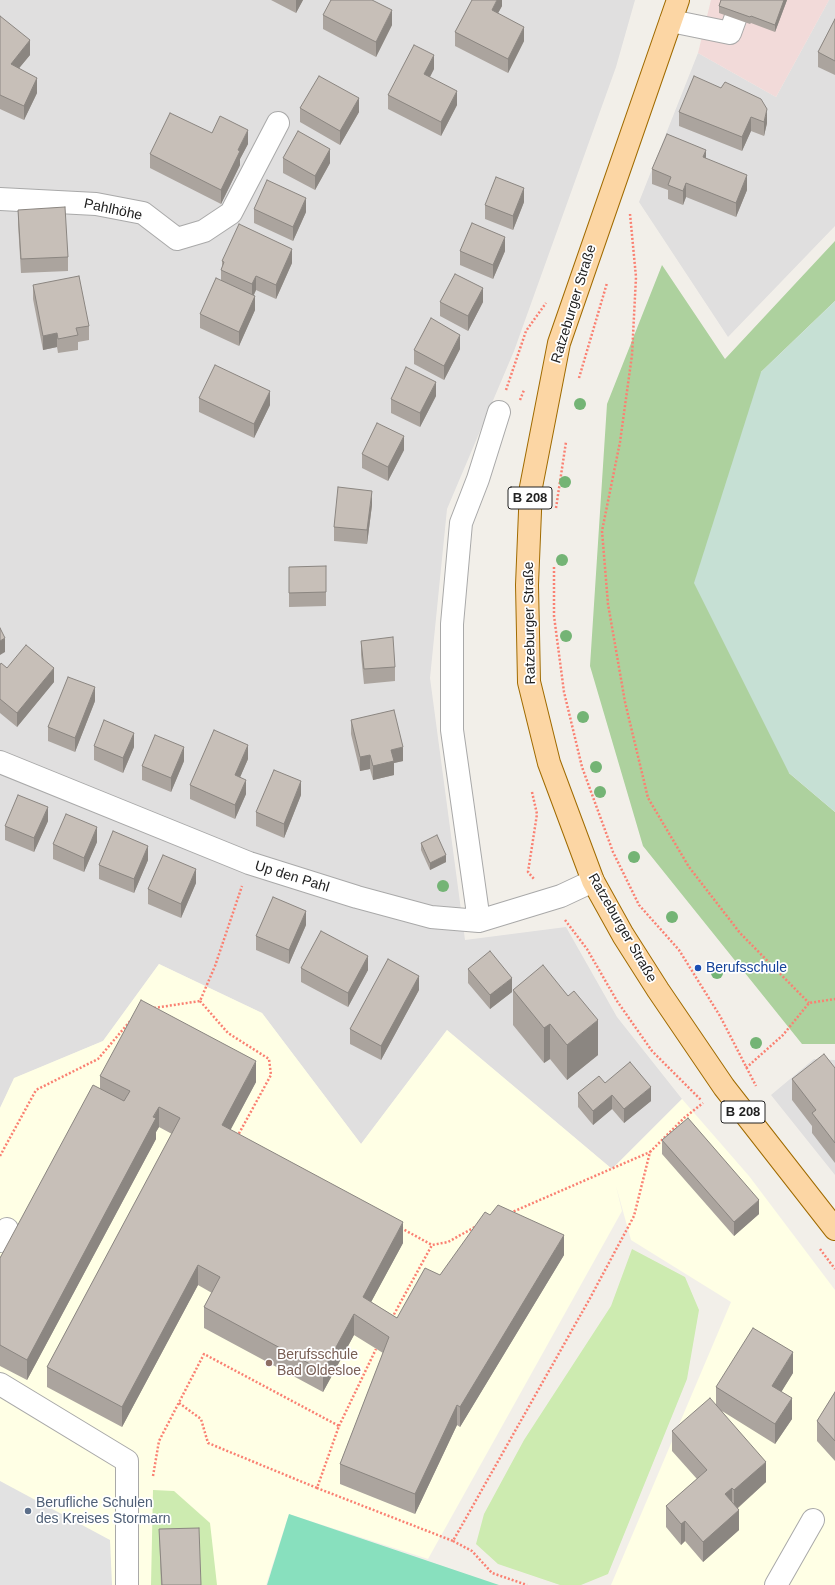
<!DOCTYPE html>
<html>
<head>
<meta charset="utf-8">
<style>
  body { margin:0 }
  canvas { display:block; background:#f2efe9 }
</style>
</head>
<body>
<canvas width="835" height="1585"></canvas>
<script>
const ctx = document.querySelector('canvas').getContext('2d');
ctx.lineJoin = 'round';
function fillPath(path, color) {
  ctx.fillStyle = color;
  ctx.fill(path, 'evenodd');
}
function poly(rows) {
  const path = new Path2D();
  for (const r of rows) {
    path.moveTo(r[0], r[1]);
    for (let i = 2; i < r.length; i += 2) path.lineTo(r[i], r[i + 1]);
  }
  return path;
}
function strokePath(path, color, width, dash) {
  ctx.strokeStyle = color;
  ctx.lineWidth = width;
  ctx.lineCap = dash ? 'butt' : 'round';
  ctx.setLineDash(dash || []);
  ctx.stroke(path);
}
function write(font, color, halo, rows, align = 'center') {
  ctx.font = font + ' Arial,sans-serif';
  ctx.lineWidth = 3.5;
  ctx.setLineDash([]);
  ctx.textBaseline = 'middle';
  ctx.strokeStyle = halo;
  ctx.fillStyle = color;
  for (const [text, x, y, turn = 0] of rows) {
    ctx.save();
    ctx.translate(x, y);
    ctx.rotate((+turn || 0) * Math.PI / 180);
    ctx.textAlign = isNaN(turn) ? turn : align;
    if (halo) ctx.strokeText(text, 0, 0);
    ctx.fillText(text, 0, 0);
    ctx.restore();
  }
}
fillPath(poly([
  [0,0,635,0,616,67,514,351,447,509,430,678,465,940,566,927,617,1017,682,1099,612,1169,447,1030,361,1144,262,1013,159,964,103,1041,15,1078,0,1108],
  [829,0,835,0,835,226,728,337,639,202,698,53,776,97],
  [814,1059,835,1060,835,1175,771,1095]
]), '#e0dfdf');
fillPath(poly([
  [711,0,829,0,776,97,698,53]
]), '#f2dad9');
fillPath(poly([
  [159,964,262,1013,361,1144,447,1030,612,1169,682,1099,749,1176,835,1290,835,1585,611,1585,731,1302,631,1240,616,1186,622,1211,428,1559,289,1514,266,1585,0,1585,0,1108,14,1078,103,1041]
]), '#ffffe5');
fillPath(poly([
  [632,1249,685,1277,699,1310,687,1379,608,1574,581,1585,560,1585,498,1564,476,1544,484,1514,524,1440,611,1306],
  [153,1490,174,1491,210,1523,217,1585,151,1585]
]), '#cdebb0');
fillPath(poly([
  [835,241,835,301,761,372,789,773,835,812,835,1044,802,1044,643,846,590,666,607,404,662,265,725,359]
]), '#add19e');
fillPath(poly([
  [835,301,835,812,789,773,694,583,761,372]
]), '#c6e0d4');
fillPath(poly([
  [289,1514,499,1585,267,1585]
]), '#88e0be');
fillPath(poly([
  [0,1481,110,1540,112,1585,0,1585]
]), '#e2e2e2');
const minor = poly([
  [671,21,730,33,742,0],
  [0,199,96,204,143,213,177,239,204,231,231,213,278,123],
  [0,762,249,863,357,897,431,917,479,921,561,896,593,881],
  [479,921,452,730,452,624,461,523,478,479,499,412],
  [0,1241,7,1229],
  [0,1384,127,1461,127,1585],
  [776,1585,813,1520]
]);
const major = poly([
  [678,0,559,343,531,487,527,585,529,682,549,763,593,881,623,935,658,990,724,1087,835,1229]
]);
strokePath(minor, '#a9a9a9', 24);
strokePath(major, '#a06b00', 24);
strokePath(poly([
  [630,214,636,277,632,355,620,442,602,531,608,604,625,702,648,798,689,867,740,933,809,1003],
  [579,378,607,283],
  [506,390,526,331,546,303],
  [520,400,524,390],
  [556,508,566,442],
  [554,567,554,616,564,692,582,767,613,852,639,905,679,950,720,1016,756,1086],
  [532,792,537,814,528,872,534,879],
  [565,920,587,949,617,1001,652,1051,701,1100],
  [200,1001,228,1033,269,1059,271,1075,237,1137],
  [154,1008,200,1001,215,966,242,886],
  [746,1068,783,1035,809,1003,835,999],
  [0,1156,36,1090,98,1059,131,1020],
  [510,1213,650,1152],
  [401,1228,432,1245],
  [820,1249,835,1269],
  [392,1318,432,1245,448,1242,475,1227],
  [179,1403,201,1419,208,1443,317,1488],
  [339,1426,376,1349],
  [153,1476,159,1441,204,1354,339,1426,317,1488,453,1541,589,1300,634,1216,650,1152,684,1118,703,1103],
  [453,1541,472,1551,492,1573,527,1585]
]), '#fa8072', 2.5, [2, 2]);
strokePath(minor, '#fff', 22);
strokePath(major, '#fcd6a4', 22);
ctx.fillStyle = '#74b475';
for (const [x, y] of [
  [580,404],
  [565,482],
  [562,560],
  [566,636],
  [583,717],
  [596,767],
  [600,792],
  [634,857],
  [443,886],
  [672,917],
  [717,973],
  [756,1043]
]) {
  ctx.beginPath();
  ctx.arc(x, y, 6, 0, 2 * Math.PI);
  ctx.fill();
}
fillPath(poly([
  [271,0,303,0,296,13],
  [502,0,502,6,498,13,524,41,508,73,455,46,455,32],
  [721,0,787,0,775,32,751,23,750,24,719,13,719,6],
  [323,15,392,25,376,57,323,29],
  [0,16,30,55,19,68,37,93,24,120,0,109],
  [835,19,835,75,818,67,818,52],
  [434,69,430,77,457,105,441,136,388,109,388,95],
  [721,88,767,123,764,136,751,131,742,151,679,126,679,112],
  [300,108,359,112,340,145,300,122],
  [212,133,248,144,240,159,240,165,221,204,150,168,150,154],
  [283,158,330,163,315,190,283,173],
  [706,159,747,190,736,217,686,197,683,205,668,199,668,190,652,184,652,169],
  [524,202,513,230,485,219,485,205],
  [254,209,306,212,293,241,254,223],
  [18,210,68,257,68,271,21,273,18,224],
  [460,251,505,251,493,279,460,265],
  [222,261,292,263,276,299,256,290,254,295,255,310,239,346,200,328,200,314,221,280,221,270,222,267],
  [33,285,89,326,89,340,78,342,78,350,58,353,57,347,43,350,33,299],
  [440,302,483,302,468,331,440,316],
  [460,349,444,380,414,364,414,350],
  [436,396,420,427,391,413,391,399],
  [199,398,270,405,254,438,199,412],
  [404,450,388,481,362,468,362,454],
  [372,505,367,544,334,541,334,527],
  [289,567,326,592,326,606,289,607],
  [361,641,395,667,395,681,364,684,361,655],
  [0,665,7,668,54,682,17,727,0,713],
  [95,701,75,752,48,741,48,727],
  [351,720,403,761,394,763,394,775,373,780,370,769,360,771,351,734],
  [94,746,134,747,123,773,94,760],
  [248,759,240,777,246,794,235,819,190,799,190,785],
  [184,761,171,792,142,780,142,766],
  [301,795,284,838,256,826,256,812],
  [48,821,34,852,5,840,5,826],
  [97,842,84,872,53,859,53,844],
  [421,843,446,862,430,870,421,850],
  [148,860,134,893,99,879,99,865],
  [196,883,181,918,148,904,148,889],
  [306,925,289,964,256,950,256,936],
  [301,968,368,970,348,1007,301,982],
  [468,969,512,992,490,1009,468,983],
  [419,990,381,1060,350,1044,350,1029],
  [513,990,568,996,598,1055,567,1080,550,1059,544,1063,513,1025],
  [835,1068,835,1163,812,1133,812,1126,792,1100,792,1079],
  [100,1076,256,1082,230,1130,403,1243,371,1302,397,1318,440,1275,490,1215,564,1255,460,1427,457,1425,415,1514,340,1484,340,1464,383,1353,354,1335,323,1392,204,1328,204,1307,212,1293,198,1285,122,1427,47,1387,47,1367,172,1134,159,1127,156,1132,156,1139,27,1380,0,1366,0,1258,100,1089],
  [605,1083,651,1101,624,1123,612,1109,593,1125,578,1107,578,1093],
  [662,1140,759,1214,734,1236,662,1154],
  [793,1373,781,1392,792,1419,775,1444,722,1411,766,1482,738,1508,739,1530,703,1562,685,1541,681,1545,666,1527,666,1506,697,1479,672,1451,672,1431,716,1404,716,1387],
  [835,1392,835,1461,817,1441,817,1421],
  [159,1529,201,1585,161,1585]
]), '#aba49e');
fillPath(poly([
  [296,0,303,0,296,13],
  [497,0,502,0,502,6,492,24,492,10],
  [784,0,787,0,775,32,775,25],
  [392,10,392,25,376,57,376,42],
  [524,27,524,41,508,73,508,59],
  [30,40,30,55,11,78,11,64],
  [434,55,434,69,424,88,424,74],
  [37,78,37,93,24,120,24,106],
  [457,91,457,105,441,136,441,122],
  [359,98,359,112,340,145,340,131],
  [767,109,767,123,764,136,764,122],
  [751,117,751,131,742,151,742,137],
  [248,130,248,144,240,159,240,165,221,204,221,190,238,150],
  [330,149,330,163,315,190,315,176],
  [706,150,706,164,703,157],
  [747,175,747,190,736,217,736,203],
  [686,183,686,197,683,205,683,191],
  [524,188,524,202,513,230,513,216],
  [306,198,306,212,293,241,293,227],
  [505,237,505,251,493,279,493,265],
  [292,249,292,263,276,299,276,285],
  [256,276,256,290,252,298,252,284],
  [483,288,483,302,468,331,468,316],
  [255,296,255,310,239,346,239,332],
  [57,333,57,347,43,350,43,336],
  [460,335,460,349,444,380,444,366],
  [436,382,436,396,420,427,420,413],
  [270,391,270,405,254,438,254,424],
  [404,436,404,450,388,481,388,467],
  [372,491,372,505,367,544,367,530],
  [5,638,5,652,0,655,0,641],
  [54,668,54,682,17,727,17,713],
  [95,687,95,701,75,752,75,738],
  [134,733,134,747,123,773,123,758],
  [248,745,248,759,235,789,235,775],
  [184,747,184,761,171,792,171,778],
  [403,747,403,761,394,763,394,775,373,780,373,766,391,750],
  [370,755,370,769,360,771,360,757],
  [246,780,246,794,235,819,235,805],
  [301,781,301,795,284,838,284,824],
  [48,807,48,821,34,852,34,838],
  [97,827,97,842,84,872,84,858],
  [148,846,148,860,134,893,134,879],
  [446,855,446,862,430,870,430,863],
  [196,869,196,883,181,918,181,904],
  [306,911,306,925,289,964,289,950],
  [368,956,368,970,348,1007,348,993],
  [419,976,419,990,381,1060,381,1046],
  [512,978,512,992,490,1009,490,995],
  [598,1020,598,1055,567,1080,567,1045],
  [550,1024,550,1059,544,1063,544,1028],
  [256,1061,256,1082,222,1146,222,1125],
  [651,1087,651,1101,624,1123,624,1109],
  [612,1095,612,1109,593,1125,593,1111],
  [159,1107,159,1127,156,1132,156,1139,27,1380,27,1360],
  [759,1200,759,1214,734,1236,734,1222],
  [403,1222,403,1243,363,1317,363,1297],
  [564,1235,564,1255,460,1427,460,1407],
  [198,1265,198,1285,122,1427,122,1407],
  [354,1314,354,1335,323,1392,323,1371],
  [793,1352,793,1373,772,1407,772,1386],
  [792,1398,792,1419,775,1444,775,1424],
  [457,1405,457,1425,415,1514,415,1494],
  [766,1462,766,1482,734,1511,734,1490],
  [732,1488,732,1508,725,1494],
  [739,1510,739,1530,703,1562,703,1542],
  [685,1521,685,1541,681,1545,681,1524]
]), '#8b8681');
const building = poly([
  [331,0,372,0,392,10,376,42,323,15,331,0],
  [472,0,497,0,492,10,524,27,508,59,455,32,472,0],
  [721,0,784,0,775,25,751,16,750,17,719,6,721,0],
  [0,16,30,40,11,64,37,78,24,106,0,95,0,16],
  [835,19,835,61,818,52,835,19],
  [414,45,434,55,424,74,457,91,441,122,388,95,414,45],
  [319,76,359,98,340,131,300,108,319,76],
  [694,76,721,88,725,82,761,99,767,109,764,122,751,117,742,137,679,112,694,76],
  [170,113,212,133,220,116,248,130,238,150,240,151,221,190,150,154,170,113],
  [298,131,330,149,315,176,283,158,298,131],
  [667,134,706,150,703,157,747,175,736,203,686,183,683,191,668,185,671,177,652,169,667,134],
  [496,177,524,188,513,216,485,205,496,177],
  [267,180,306,198,293,227,254,209,267,180],
  [65,207,68,257,21,259,18,210,65,207],
  [472,223,505,237,493,265,460,251,472,223],
  [239,224,292,249,276,285,256,276,252,284,221,270,224,262,222,261,239,224],
  [455,274,483,288,468,316,440,302,455,274],
  [79,276,89,326,76,328,78,335,58,339,57,333,43,336,33,285,79,276],
  [216,278,255,296,239,332,200,314,216,278],
  [431,318,460,335,444,366,414,350,431,318],
  [215,365,270,391,254,424,199,398,215,365],
  [406,367,436,382,420,413,391,399,406,367],
  [377,423,404,436,388,467,362,454,377,423],
  [338,487,372,491,367,530,334,527,338,487],
  [326,566,326,592,289,593,289,567,326,566],
  [0,628,5,638,0,641,0,628],
  [393,637,395,667,364,669,361,641,393,637],
  [26,645,54,668,17,713,0,699,0,665,1,663,7,668,26,645],
  [68,677,95,687,75,738,48,727,68,677],
  [394,710,403,747,391,750,394,761,373,766,370,755,360,757,351,720,394,710],
  [104,720,134,733,123,758,94,746,104,720],
  [214,730,248,745,235,775,246,780,235,805,190,785,214,730],
  [155,735,184,747,171,778,142,766,155,735],
  [274,770,301,781,284,824,256,812,274,770],
  [18,795,48,807,34,838,5,826,18,795],
  [66,814,97,827,84,858,53,844,66,814],
  [113,831,148,846,134,879,99,865,113,831],
  [437,835,446,855,430,863,421,843,437,835],
  [163,855,196,869,181,904,148,889,163,855],
  [273,897,306,911,289,950,256,936,273,897],
  [321,931,368,956,348,993,301,968,321,931],
  [490,951,512,978,490,995,468,969,490,951],
  [388,959,419,976,381,1046,350,1029,388,959],
  [543,965,568,996,574,991,598,1020,567,1045,550,1024,544,1028,513,990,543,965],
  [141,1000,256,1061,222,1125,403,1222,363,1297,397,1318,425,1268,440,1275,485,1212,490,1215,498,1205,564,1235,460,1407,457,1405,415,1494,340,1464,389,1337,354,1314,323,1371,204,1307,220,1277,198,1265,122,1407,47,1367,180,1118,159,1107,153,1117,156,1118,27,1360,0,1345,0,1258,93,1085,124,1101,130,1091,100,1076,141,1000],
  [824,1054,835,1068,835,1143,812,1113,816,1110,792,1079,824,1054],
  [630,1062,651,1087,624,1109,612,1095,593,1111,578,1093,599,1076,605,1083,630,1062],
  [688,1118,759,1200,734,1222,662,1140,688,1118],
  [753,1328,793,1352,772,1386,792,1398,775,1424,716,1387,753,1328],
  [835,1392,835,1441,817,1421,835,1392],
  [710,1398,766,1462,734,1490,732,1488,725,1494,739,1510,703,1542,685,1521,681,1524,666,1506,707,1470,672,1431,710,1398],
  [199,1528,201,1585,162,1585,159,1529,199,1528]
]);
fillPath(building, '#c7bfb8');
strokePath(building, '#8b8681', 1);
for (const [x, y, r, color] of [
  [698,968,4,"#1a4fb4"],
  [269,1363,4,"#8d6e63"],
  [28,1511,4,"#5c6f8a"]
]) {
  const dot = new Path2D();
  dot.arc(x, y, r, 0, 2 * Math.PI);
  ctx.fillStyle = color;
  ctx.fill(dot);
  strokePath(dot, '#fff', 1.5);
}
for (const [x, y, w] of [
  [530,498,44],
  [743,1112,44]
]) {
  const box = new Path2D();
  box.roundRect(x - w / 2, y - 11, w, 22, 3);
  ctx.fillStyle = '#fff';
  ctx.fill(box);
  strokePath(box, '#222', 1);
}
write('bold 13px', '#222', null, [
  ["B 208",530,498],
  ["B 208",743,1112]
]);
write('14px', '#222', '#fff', [
  ["Pahlhöhe",113,210,12],
  ["Ratzeburger Straße",574,304,-73],
  ["Ratzeburger Straße",530,623,-91],
  ["Up den Pahl",292,877,17],
  ["Ratzeburger Straße",622,928,60]
]);
write('14px', '#164399', '#fff', [
  ["Berufsschule",706,968]
], 'left');
write('14px', '#785e54', '#fff', [
  ["Berufsschule",277,1355],
  ["Bad Oldesloe",277,1371]
], 'left');
write('14px', '#4e5e75', '#fff', [
  ["Berufliche Schulen",36,1503],
  ["des Kreises Stormarn",36,1519]
], 'left');
</script>
</body>
</html>
